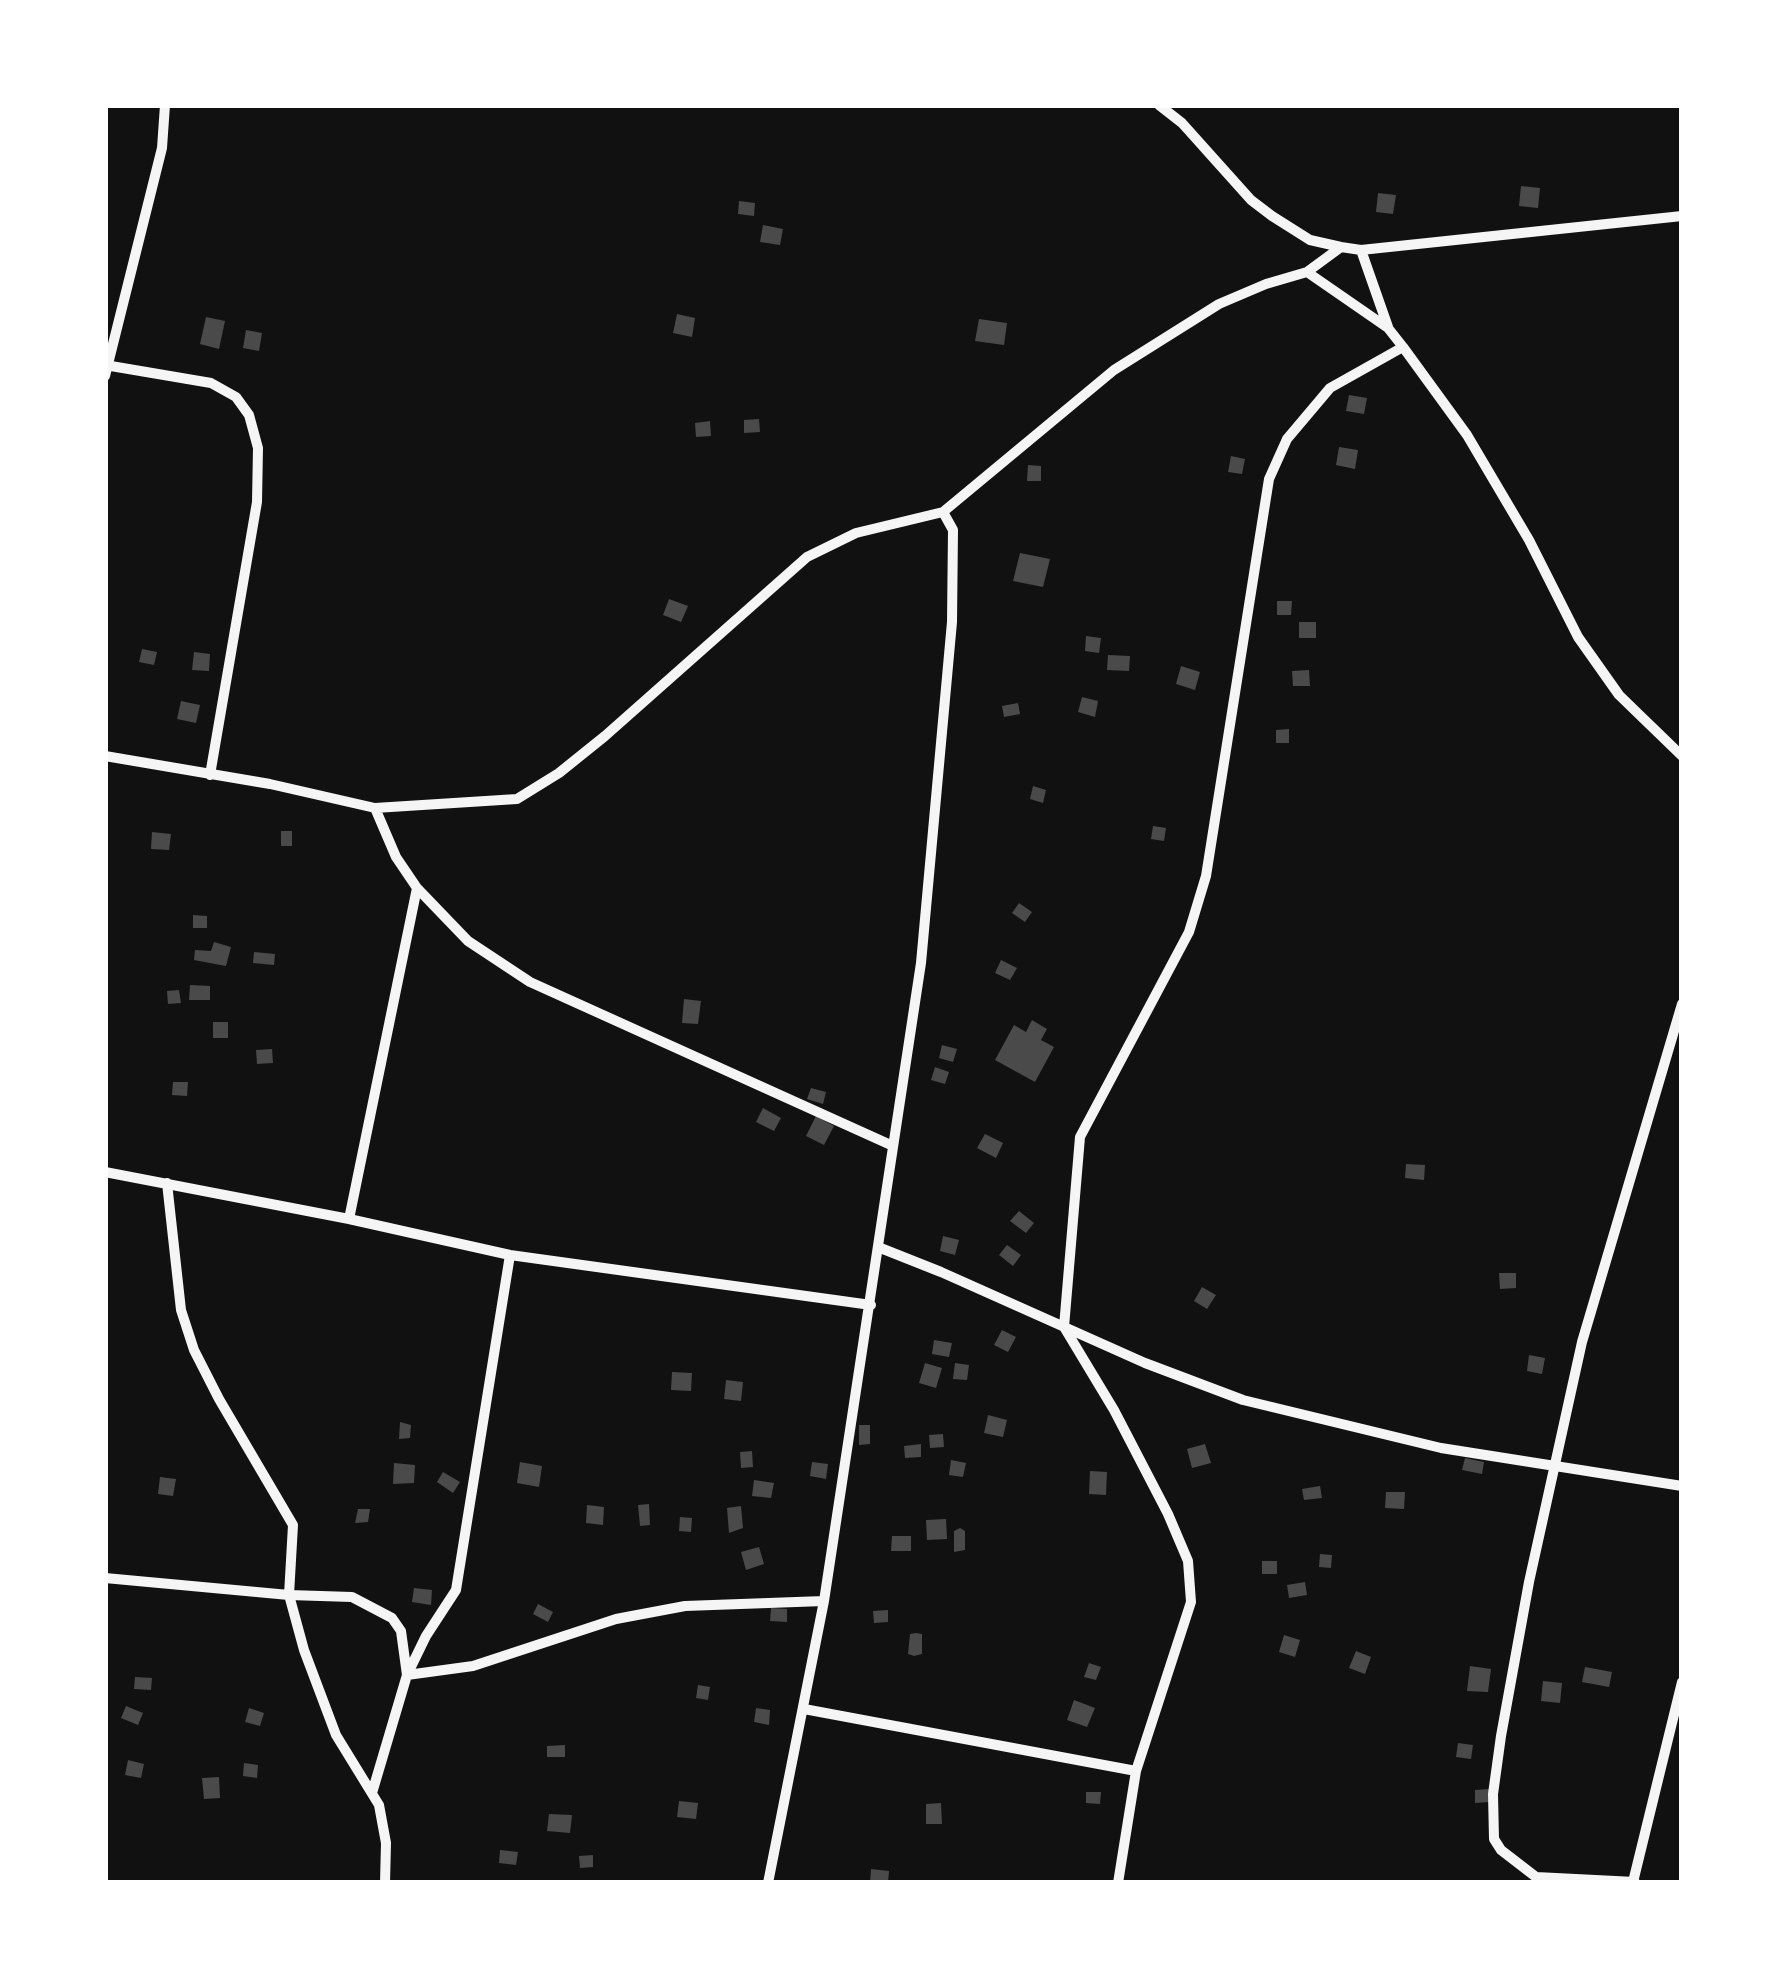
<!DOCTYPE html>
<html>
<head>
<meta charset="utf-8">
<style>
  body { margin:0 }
  #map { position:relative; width:1787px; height:1988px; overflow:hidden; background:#111; font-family:"Sofia Sans Condensed",sans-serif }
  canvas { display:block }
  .frame { position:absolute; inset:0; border:108px solid #fff; pointer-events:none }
</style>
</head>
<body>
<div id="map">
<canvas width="1787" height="1988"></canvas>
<div class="frame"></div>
</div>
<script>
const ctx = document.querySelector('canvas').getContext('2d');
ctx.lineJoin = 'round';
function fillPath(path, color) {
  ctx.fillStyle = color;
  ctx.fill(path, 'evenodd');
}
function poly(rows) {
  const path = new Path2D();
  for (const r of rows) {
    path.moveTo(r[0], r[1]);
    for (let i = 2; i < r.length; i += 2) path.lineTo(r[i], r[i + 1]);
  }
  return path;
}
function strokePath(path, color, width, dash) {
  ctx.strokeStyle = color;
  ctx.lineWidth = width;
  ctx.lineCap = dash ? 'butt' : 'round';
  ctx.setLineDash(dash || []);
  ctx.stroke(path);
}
fillPath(poly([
  [1521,186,1540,188,1538,208,1519,206],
  [1378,193,1396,195,1393,214,1376,212],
  [739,201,755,203,754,216,738,214],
  [763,225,783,229,780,245,760,242],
  [677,314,695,318,692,337,673,333],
  [206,317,225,321,219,349,200,344],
  [979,319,1007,323,1004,345,975,341],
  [246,330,262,333,259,351,243,348],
  [1349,395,1367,398,1364,414,1346,411],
  [759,419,760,432,744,433,744,420],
  [710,421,711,436,696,437,695,423],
  [1339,447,1358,450,1355,469,1336,465],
  [1231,456,1245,459,1242,474,1228,472],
  [1028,465,1041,466,1041,481,1027,481],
  [1020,553,1050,559,1043,587,1013,581],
  [669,599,688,606,681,622,663,615],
  [1277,601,1292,601,1291,615,1277,615],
  [1299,622,1316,622,1316,638,1299,638],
  [1086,636,1101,638,1099,653,1085,651],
  [142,649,157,652,154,665,139,662],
  [194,652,210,654,209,671,192,670],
  [1108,655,1130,656,1129,671,1107,670],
  [1181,666,1200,672,1195,690,1176,684],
  [1309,670,1310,686,1293,686,1292,671],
  [1082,697,1098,701,1095,717,1078,712],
  [181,701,200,705,196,723,177,719],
  [1018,703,1020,714,1004,717,1002,706],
  [1289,729,1289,743,1276,743,1276,730],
  [1033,786,1046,790,1043,803,1030,799],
  [1153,826,1166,828,1164,841,1151,839],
  [281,831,292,831,292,846,281,846],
  [152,832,171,834,169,850,151,849],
  [1019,903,1032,912,1025,922,1012,913],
  [193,915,207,916,207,928,193,928],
  [214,942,231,947,226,966,194,960,195,950,211,951],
  [254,952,275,954,274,965,253,963],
  [1001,960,1017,968,1010,980,995,973],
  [190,985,210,986,210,1000,189,1000],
  [179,990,181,1003,168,1004,167,991],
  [684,999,701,1001,698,1024,682,1023],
  [1032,1020,1047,1029,1041,1040,1054,1047,1035,1082,995,1060,1014,1025,1026,1032],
  [213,1022,228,1022,228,1038,213,1038],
  [942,1045,957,1049,953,1062,939,1058],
  [272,1049,273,1063,257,1064,256,1050],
  [935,1067,949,1072,945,1084,931,1080],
  [173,1082,188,1082,187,1096,172,1095],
  [811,1088,826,1092,823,1104,807,1099],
  [763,1108,781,1118,774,1131,756,1122],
  [816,1116,834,1126,824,1145,806,1136],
  [985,1134,1003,1143,996,1158,977,1148],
  [1406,1164,1425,1165,1424,1180,1405,1178],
  [1019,1211,1034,1223,1026,1233,1010,1221],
  [943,1236,959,1240,955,1255,940,1251],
  [1007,1245,1021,1255,1013,1266,999,1255],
  [1499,1273,1516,1273,1516,1288,1500,1289],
  [1202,1287,1216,1295,1207,1309,1194,1301],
  [1002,1330,1016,1337,1008,1352,994,1345],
  [934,1340,952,1343,949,1357,932,1354],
  [1529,1355,1545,1358,1542,1374,1527,1371],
  [925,1363,942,1368,936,1388,919,1383],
  [955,1363,969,1365,967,1380,953,1379],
  [672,1372,692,1373,691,1391,671,1390],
  [726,1380,743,1382,741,1401,724,1399],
  [988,1415,1007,1420,1003,1437,984,1433],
  [400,1422,411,1425,410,1438,399,1439],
  [859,1425,870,1425,870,1444,859,1445],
  [943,1434,944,1447,930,1448,929,1435],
  [921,1444,921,1457,905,1458,904,1446],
  [1205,1444,1211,1463,1192,1468,1187,1449],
  [752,1451,753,1467,741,1468,740,1452],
  [1465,1458,1484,1462,1482,1474,1462,1470],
  [951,1460,966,1463,963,1477,949,1475],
  [520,1462,542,1466,539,1487,517,1483],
  [812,1462,828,1464,826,1479,810,1476],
  [394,1463,415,1465,414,1483,393,1484],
  [1090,1471,1107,1472,1106,1495,1089,1494],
  [443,1472,460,1482,453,1493,437,1482],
  [160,1477,176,1479,173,1496,158,1494],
  [754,1480,774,1483,771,1498,752,1496],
  [1320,1486,1322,1498,1304,1500,1302,1489],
  [1386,1492,1405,1492,1404,1509,1385,1508],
  [649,1504,650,1525,640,1526,638,1505],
  [587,1505,604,1507,603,1525,586,1523],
  [741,1506,743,1528,729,1533,727,1508],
  [358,1509,370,1509,368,1522,355,1523],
  [680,1517,692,1518,691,1532,679,1531],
  [946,1519,947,1539,927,1540,926,1520],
  [960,1528,965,1531,965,1550,954,1552,954,1531],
  [892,1536,911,1536,911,1551,891,1551],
  [759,1547,764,1564,746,1570,741,1552],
  [1320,1554,1332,1555,1331,1568,1319,1567],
  [1262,1561,1277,1561,1277,1574,1262,1574],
  [1305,1582,1307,1595,1289,1598,1287,1585],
  [414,1588,432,1590,431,1605,412,1602],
  [538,1604,553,1612,548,1622,533,1614],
  [771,1608,787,1609,787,1622,770,1621],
  [888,1610,888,1622,874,1623,873,1611],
  [916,1633,922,1634,922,1654,914,1656,908,1654,910,1634],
  [1284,1635,1300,1640,1295,1657,1279,1652],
  [1356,1651,1371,1657,1365,1674,1349,1668],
  [1089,1663,1101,1667,1096,1680,1084,1677],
  [1470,1666,1491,1669,1488,1692,1467,1691],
  [1585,1667,1612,1672,1609,1687,1582,1682],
  [135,1677,152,1678,151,1690,134,1689],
  [1543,1681,1562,1683,1560,1703,1541,1701],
  [698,1685,710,1687,708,1700,696,1698],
  [1074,1700,1095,1708,1087,1727,1067,1720],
  [126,1706,143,1713,138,1725,121,1718],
  [249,1708,264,1713,260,1726,245,1722],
  [756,1708,770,1710,769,1725,754,1722],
  [1458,1743,1473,1745,1471,1759,1456,1757],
  [565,1745,565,1757,547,1757,547,1746],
  [128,1760,144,1764,141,1778,125,1775],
  [244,1763,258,1765,257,1778,243,1776],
  [219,1777,220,1798,204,1799,202,1778],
  [1489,1789,1489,1802,1475,1803,1475,1790],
  [1086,1792,1101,1792,1100,1804,1086,1803],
  [679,1801,698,1803,696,1819,677,1817],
  [941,1803,942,1824,926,1824,926,1804],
  [549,1814,572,1815,570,1833,547,1831],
  [500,1850,518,1852,516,1865,499,1863],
  [593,1855,593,1867,580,1868,579,1856],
  [871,1869,889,1871,888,1883,870,1883]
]), '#4a4a4a');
strokePath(poly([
  [1159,105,1182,123,1251,200,1272,216,1310,240,1341,247,1361,250,1682,216],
  [1361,250,1388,327],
  [1307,272,1388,328,1403,347,1467,435,1529,540,1578,637,1619,695,1682,756],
  [105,365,211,383,236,397,249,415,258,448,257,502,210,775],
  [105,376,162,148,165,105],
  [105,756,270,784,375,808,517,799,559,773,605,736,807,557,856,533,943,512,1114,370,1219,304,1266,284,1307,272,1341,247],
  [375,808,396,857,417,888,468,941,530,982,893,1146],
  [105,1172,349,1219,510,1255,871,1305],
  [167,1183,181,1310,194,1350,219,1399,293,1525,289,1595,304,1650,336,1735,379,1805,386,1843,385,1883],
  [349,1219,417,888],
  [878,1247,941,1272,1145,1363,1243,1400,1441,1448,1682,1486],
  [105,1578,289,1595,352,1597,392,1618,401,1631,407,1675],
  [407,1675,473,1666,616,1619,685,1606,824,1601],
  [804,1709,1136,1771],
  [372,1793,407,1675,426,1636,456,1590,510,1255],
  [1536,1877,1635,1882],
  [1633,1882,1682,1682],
  [768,1883,824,1601,921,963,952,622,953,530,943,512],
  [1118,1883,1136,1771,1191,1602,1188,1561,1168,1514,1114,1410,1064,1327,1080,1137,1189,932,1206,876,1269,479,1287,439,1330,388,1403,347],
  [1539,1883,1536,1877,1501,1850,1494,1839,1493,1794,1501,1736,1529,1582,1582,1342,1682,1004]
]), '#f5f5f5', 10);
</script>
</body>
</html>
